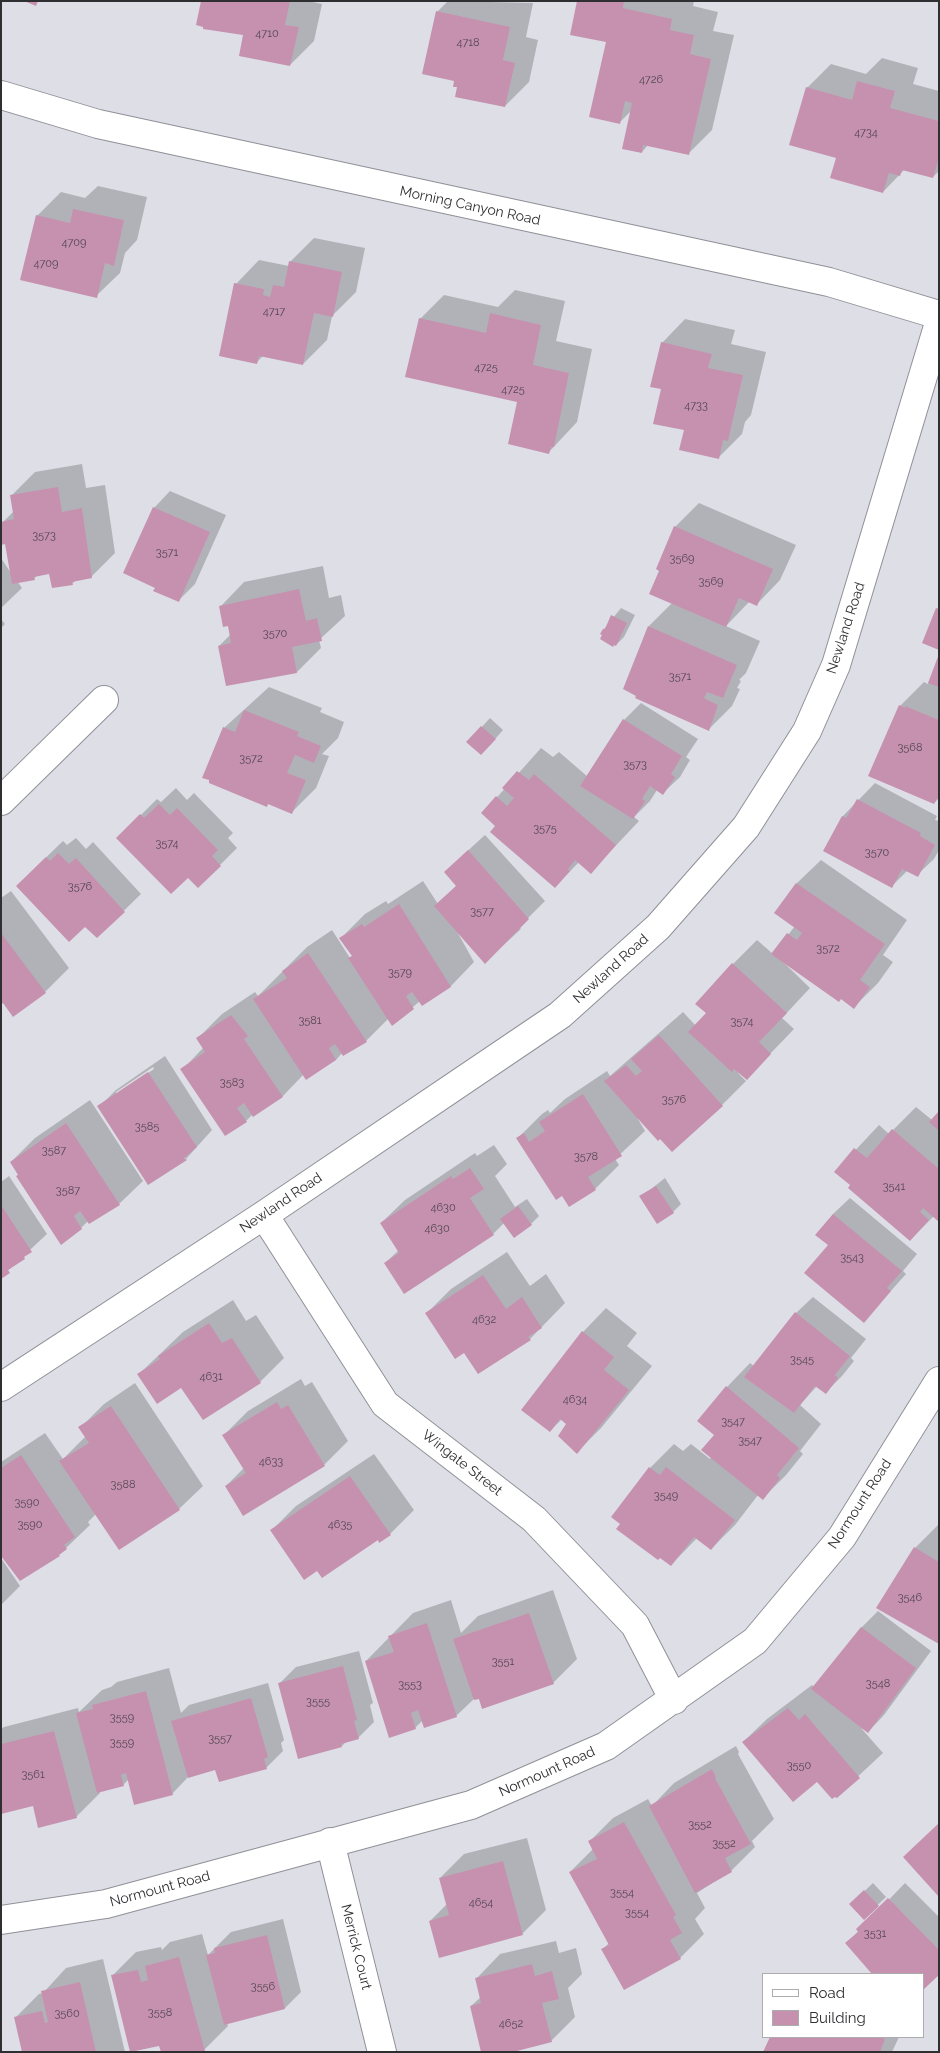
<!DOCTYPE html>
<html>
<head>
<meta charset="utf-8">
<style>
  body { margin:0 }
  #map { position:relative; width:940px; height:2053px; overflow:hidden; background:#dedee6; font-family:Raleway,sans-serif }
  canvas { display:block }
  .frame { position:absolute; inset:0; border:2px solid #2f2f32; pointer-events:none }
  .legend { position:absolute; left:762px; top:1973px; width:162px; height:65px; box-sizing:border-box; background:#fff; border:1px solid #acacad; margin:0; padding:6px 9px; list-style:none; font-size:15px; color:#2f2f32 }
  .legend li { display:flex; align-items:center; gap:10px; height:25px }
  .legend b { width:25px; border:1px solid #acacad }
</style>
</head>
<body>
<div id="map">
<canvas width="940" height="2053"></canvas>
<div class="frame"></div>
<ul class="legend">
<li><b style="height:6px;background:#fff"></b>Road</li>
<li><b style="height:14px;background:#c591af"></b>Building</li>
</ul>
</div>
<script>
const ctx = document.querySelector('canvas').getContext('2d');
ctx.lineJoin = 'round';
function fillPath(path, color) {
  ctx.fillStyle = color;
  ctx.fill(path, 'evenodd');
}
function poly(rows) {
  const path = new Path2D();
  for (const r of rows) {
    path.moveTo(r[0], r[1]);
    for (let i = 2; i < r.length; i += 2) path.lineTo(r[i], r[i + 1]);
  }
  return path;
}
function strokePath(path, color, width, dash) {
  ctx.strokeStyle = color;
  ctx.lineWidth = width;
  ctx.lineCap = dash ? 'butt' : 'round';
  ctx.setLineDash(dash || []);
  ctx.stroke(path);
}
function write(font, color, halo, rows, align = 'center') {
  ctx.font = font + ' Raleway,sans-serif';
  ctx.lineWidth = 4;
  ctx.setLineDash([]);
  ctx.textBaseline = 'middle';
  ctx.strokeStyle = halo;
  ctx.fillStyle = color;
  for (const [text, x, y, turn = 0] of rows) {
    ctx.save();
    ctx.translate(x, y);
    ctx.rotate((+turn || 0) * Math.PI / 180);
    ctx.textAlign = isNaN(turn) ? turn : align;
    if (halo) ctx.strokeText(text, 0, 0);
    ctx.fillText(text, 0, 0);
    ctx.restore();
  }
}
fillPath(poly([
  [202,1,308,1,322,4,314,41,290,65,245,34],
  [448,1,533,3,526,37,538,40,529,82,505,106,458,86,455,80,424,73,438,11],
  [579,1,694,1,693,6,718,12,713,31,734,35,712,130,688,154,648,145,642,152,632,110,619,123,607,41],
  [882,58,918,68,913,84,939,91,939,171,933,177,905,169,883,192,838,157,807,88,831,64,866,74],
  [98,186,147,197,137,240,125,253,120,273,96,296,37,216,61,192,85,198],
  [314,238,365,248,356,292,332,316,327,340,303,364,264,355,256,363,236,284,259,260,289,266,290,262],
  [515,290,565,301,556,341,592,349,577,422,549,452,519,401,420,319,444,295,498,307],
  [685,319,735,330,731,344,766,352,751,415,745,422,742,434,718,458,685,429,662,388,662,343],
  [82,464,86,488,105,485,115,553,91,577,76,580,72,584,50,572,38,574,34,579,17,581,22,588,1,608,1,558,11,573,3,522,14,511,11,496,35,472],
  [170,491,226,515,195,584,178,601,154,508],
  [699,503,796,545,780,580,757,604,749,602,726,626,760,641,746,673,739,680,741,681,737,688,740,689,732,706,708,730,649,626,672,603,661,570,675,527],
  [323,566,329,598,341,595,345,616,319,640,321,648,297,672,227,684,219,646,231,634,221,606,244,582],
  [621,608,635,615,624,637,616,645,604,629],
  [1,619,5,624,1,628],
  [939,657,939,798,934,803,900,706,924,682,928,684],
  [269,687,322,708,320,712,344,722,338,738,322,754,329,756,316,788,292,812,211,779,224,728],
  [641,703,698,739,686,757,690,760,680,777,663,793,657,790,650,801,634,817,639,821,591,872,579,862,555,887,483,813,541,748,553,757,559,752,588,777,624,720],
  [490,718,503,730,489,746,468,742],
  [875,783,937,816,935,820,939,821,939,850,934,859,917,875,908,870,891,887,825,851,843,816],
  [176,788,187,800,194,793,233,833,228,838,237,848,198,887,188,877,118,838,157,799,161,802],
  [485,835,545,901,519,927,521,929,485,962,454,926,474,962,451,986,422,1005,420,1001,393,1024,389,1018,366,1041,342,1053,336,1060,304,1074,283,1096,253,1114,246,1121,182,1070,204,1047,198,1038,222,1014,255,992,258,996,307,947,332,930,350,958,353,956,341,938,365,914,386,901,388,904,423,881,438,904,457,885,462,856],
  [76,838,86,849,93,842,141,894,97,937,34,869,63,841,67,845],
  [821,860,907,920,883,955,893,962,878,983,854,1007,779,958,810,988,782,1018,794,1029,747,1078,739,1072,738,1073,746,1081,722,1105,638,1119,645,1131,615,1159,619,1165,595,1189,570,1205,518,1138,542,1114,548,1110,550,1113,565,1099,607,1071,610,1076,683,1012,696,1026,708,1013,697,1003,733,964,757,940,773,954,795,926,776,913,797,883],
  [11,891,69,968,45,992,1,1003,1,898],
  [165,1056,212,1130,186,1159,99,1107,116,1090],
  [153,1067,154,1069,116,1095,116,1092],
  [90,1100,143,1181,119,1204,88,1221,81,1228,19,1175,11,1162,35,1138],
  [916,1107,932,1120,939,1113,939,1220,934,1216,910,1240,836,1171,879,1125,889,1134],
  [494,1145,507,1164,495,1176,515,1207,527,1199,539,1216,531,1224,504,1223,493,1234,385,1263,399,1250,381,1223,405,1200,475,1153,477,1156],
  [9,1176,47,1234,1,1277,1,1182],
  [665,1178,681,1204,673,1212,641,1197],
  [850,1198,917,1254,903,1271,906,1274,864,1321,830,1245,833,1214],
  [507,1252,530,1286,546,1274,565,1303,530,1339,465,1351,427,1313,451,1289],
  [813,1297,866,1339,851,1358,854,1361,842,1376,825,1393,817,1386,800,1405,821,1424,800,1451,803,1454,786,1475,763,1498,758,1495,735,1525,711,1549,697,1538,671,1565,613,1517,650,1468,674,1444,683,1451,691,1444,710,1459,727,1387,750,1363,754,1366,796,1313],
  [233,1300,246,1321,256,1315,284,1358,260,1382,182,1386,139,1374,183,1332],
  [606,1308,637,1333,627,1346,652,1366,601,1428,577,1452,568,1424,562,1419,550,1431,583,1332],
  [301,1379,305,1386,312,1382,348,1441,324,1465,226,1486,244,1468,224,1435,248,1411],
  [135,1383,203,1486,179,1509,96,1514,88,1522,90,1525,66,1548,1,1552,1,1462,45,1433,63,1459,86,1436,80,1428,104,1404],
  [374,1454,414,1510,390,1534,379,1541,378,1539,318,1569,272,1530,296,1506],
  [939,1524,939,1643,915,1548],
  [1,1558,20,1586,1,1605],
  [553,1590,577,1659,553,1683,475,1698,456,1716,423,1720,415,1728,366,1661,413,1613,451,1600,461,1633,478,1616],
  [878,1611,931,1651,884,1715,868,1732,861,1728,883,1753,837,1796,818,1780,743,1742,767,1719,812,1685,814,1687,862,1627],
  [359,1651,373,1703,370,1705,374,1722,358,1738,346,1742,342,1746,299,1757,280,1683,296,1667],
  [169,1668,181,1713,189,1705,268,1683,284,1740,281,1743,283,1751,267,1767,219,1780,216,1768,189,1776,172,1794,129,1779,123,1785,99,1791,100,1793,76,1817,34,1804,1,1813,1,1729,4,1727,78,1708,79,1712,102,1690,111,1687,117,1682],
  [736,1746,739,1752,738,1754,774,1819,752,1841,755,1847,731,1871,697,1893,705,1908,695,1919,704,1934,680,1958,603,1949,609,1943,570,1872,593,1849,589,1842,613,1818,648,1799,652,1806,674,1783],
  [527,1838,546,1910,522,1934,430,1921,447,1904,440,1878,464,1854],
  [873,1883,886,1897,864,1918,851,1904],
  [905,1883,939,1917,939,1974,924,1988,924,1974,897,1974,894,1971,891,1974,875,1974,847,1943],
  [283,1919,301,1992,285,2008,227,2023,228,2026,204,2050,162,2052,160,2045,131,2052,112,1976,136,1952,161,1947,162,1950,170,1942,202,1934,208,1955,231,1932],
  [556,1941,559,1953,576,1948,582,1974,568,1988,575,2017,551,2041,471,2006,481,1997,477,1978,500,1954],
  [103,1959,125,2052,23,2052,15,2018,39,1994,43,1993,66,1968],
  [771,2037,899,2037,892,2052,765,2052]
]), '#0003');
fillPath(poly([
  [24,1,38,1,36,6],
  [201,1,290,1,285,25,299,27,290,66,239,56,243,35,203,29,203,27,196,25],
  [577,1,624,1,623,8,672,19,670,30,694,35,690,54,711,59,689,155,643,145,642,153,622,149,632,103,625,101,620,124,589,117,606,42,570,35],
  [436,11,510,27,503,60,515,63,505,107,455,97,457,87,453,87,454,81,422,74],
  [857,81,895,91,890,108,939,121,939,158,933,178,902,170,900,176,889,173,883,193,830,178,836,158,789,145,806,87,852,100],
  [73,209,124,220,114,266,105,263,97,298,20,280,36,215,70,223],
  [289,261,342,272,333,317,314,313,303,365,259,356,257,364,219,356,234,283,264,289,263,295,270,297,273,285,284,287],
  [490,313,541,325,533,365,569,373,554,447,551,447,549,454,508,444,517,402,405,377,419,318,486,333],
  [661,342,712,354,708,368,743,375,728,441,723,440,719,459,679,450,684,430,653,424,661,389,650,387],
  [58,487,62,512,82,508,92,578,72,582,73,585,52,588,49,574,34,577,35,580,12,584,5,544,1,545,1,522,14,519,10,495],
  [153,507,210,532,179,602,153,591,155,588,123,573],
  [674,526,773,569,757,606,739,598,726,627,649,594,659,571,656,569],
  [299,589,306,621,317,618,322,641,292,647,297,673,226,686,218,646,231,643,228,626,223,627,219,606],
  [936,608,939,609,939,650,922,643],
  [611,615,627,623,616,646,614,645,613,647,600,639,602,635,600,634,603,629,605,629],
  [648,626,737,665,723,698,707,692,704,698,718,705,709,731,635,698,636,696,623,689],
  [939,654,939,687,928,683],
  [899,705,905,708,905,706,939,720,939,799,937,799,934,804,868,776],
  [244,710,299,732,297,736,321,746,314,763,295,755,287,773,306,780,292,814,268,804,267,807,209,783,209,780,202,778,223,727,235,732],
  [623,719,682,756,671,774,675,777,663,795,650,786,642,799,645,801,633,819,580,786],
  [481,726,496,739,481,755,466,742],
  [517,771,529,780,534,774,616,845,591,874,575,860,568,869,570,871,555,888,490,832,495,826,481,813,496,796,507,806,514,798,502,788],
  [857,799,921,833,920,836,935,845,918,877,902,869,892,888,823,851,842,816,846,818],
  [159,804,170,815,177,808,218,850,212,856,221,866,198,888,188,878,171,894,116,838,140,814,144,818],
  [468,850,529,919,485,964,434,906,456,886,444,872],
  [58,853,69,864,76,858,125,912,97,938,85,927,69,942,16,886,46,857,50,861],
  [796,883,885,944,860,980,870,987,854,1009,841,999,839,1002,771,954,787,933,797,940,802,933,774,913],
  [399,904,451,987,422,1006,412,992,406,996,414,1009,392,1026,348,958,352,956,339,938,362,924,364,927],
  [1,933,46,993,13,1017,3,1003,1,1005],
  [308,953,367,1042,343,1056,335,1044,329,1048,336,1060,306,1080,253,999,287,978,282,971],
  [732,963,787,1013,759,1042,771,1054,747,1080,734,1069,732,1072,688,1032,706,1013,695,1004],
  [231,1015,248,1036,244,1039,283,1097,253,1117,244,1103,237,1108,247,1122,225,1136,180,1069,205,1052,196,1038],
  [659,1035,723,1106,672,1152,660,1139,658,1141,604,1081,626,1065,636,1076,642,1071,631,1059],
  [148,1072,197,1147,184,1158,187,1160,148,1185,97,1106],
  [583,1094,622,1156,588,1177,596,1190,569,1207,562,1196,556,1200,516,1138,524,1133,529,1142,545,1131,539,1122],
  [939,1111,939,1131,929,1122],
  [66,1123,120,1205,89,1224,80,1211,74,1216,82,1229,61,1245,16,1176,18,1175,10,1162],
  [892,1129,939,1169,939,1222,923,1208,920,1212,929,1220,910,1241,848,1188,850,1185,834,1172,854,1148,867,1158],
  [470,1168,484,1189,470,1198,494,1235,404,1294,384,1263,399,1253,380,1223,451,1176,453,1179],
  [656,1186,674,1213,657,1224,639,1196],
  [1,1205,32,1252,24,1257,25,1259,8,1270,10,1273,1,1279],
  [518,1206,532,1225,514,1238,500,1219],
  [833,1214,902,1271,887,1288,891,1291,864,1323,804,1273,828,1245,815,1235],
  [483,1275,506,1309,522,1297,542,1328,528,1337,531,1340,478,1374,464,1353,455,1359,425,1313],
  [795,1312,850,1356,835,1375,838,1378,826,1394,815,1386,794,1413,744,1377],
  [209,1323,222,1343,232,1338,261,1383,203,1420,181,1388,157,1404,137,1374,160,1359,158,1356],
  [582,1331,614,1357,604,1370,629,1390,577,1454,558,1436,566,1424,560,1419,550,1432,521,1410],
  [726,1386,799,1448,777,1475,780,1478,763,1500,701,1450,714,1435,697,1421],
  [277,1402,281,1409,288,1405,325,1466,243,1516,225,1486,246,1473,222,1435],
  [111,1406,180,1510,119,1550,59,1461,89,1443,78,1427],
  [21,1455,75,1537,64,1545,67,1549,59,1555,60,1556,20,1581,1,1556,1,1468],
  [649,1467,660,1475,666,1467,735,1520,711,1550,694,1537,671,1566,660,1558,658,1560,616,1529,620,1524,611,1517],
  [350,1476,391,1535,379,1543,378,1540,322,1578,317,1571,304,1580,270,1530],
  [914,1547,939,1562,939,1644,876,1608],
  [529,1613,554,1684,482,1709,479,1699,474,1700,453,1639],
  [427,1623,457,1717,424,1728,418,1710,411,1713,416,1729,389,1738,365,1661,394,1652,388,1636],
  [861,1627,916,1668,868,1733,811,1689],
  [343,1666,357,1720,354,1721,359,1739,341,1744,342,1747,298,1759,278,1683],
  [146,1691,173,1795,134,1805,126,1773,121,1775,124,1786,97,1793,76,1713,93,1709,92,1705],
  [251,1698,268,1757,264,1759,267,1769,219,1782,215,1770,188,1778,171,1721],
  [788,1708,799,1720,805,1714,860,1778,837,1798,835,1797,832,1799,817,1782,793,1802,742,1742],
  [54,1731,77,1818,38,1828,33,1806,1,1814,1,1744],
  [712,1769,716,1777,715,1778,751,1844,725,1858,732,1872,695,1893,649,1806],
  [624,1822,676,1915,673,1917,682,1933,670,1940,681,1959,624,1990,601,1949,609,1945,569,1872,597,1859,588,1841],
  [939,1823,939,1897,903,1857],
  [503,1861,523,1935,439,1958,429,1921,449,1915,439,1878],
  [864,1890,879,1906,864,1920,849,1904],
  [888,1898,939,1950,939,1975,924,1989,924,1974,872,1974,845,1943,858,1932,856,1929],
  [267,1935,285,2009,224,2025,206,1955,215,1953,214,1948],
  [179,1957,205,2051,161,2052,159,2046,130,2052,111,1975,138,1970,141,1982,148,1980,145,1966],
  [532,1964,535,1976,552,1971,559,1999,542,2003,552,2042,513,2052,481,2052,470,2006,481,2003,475,1978],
  [80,1982,96,2052,22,2052,14,2017,42,2011,45,2023,48,2022,41,1991],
  [770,2037,880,2037,885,2039,880,2052,763,2052]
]), '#c591af');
const minor = poly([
  [1,95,98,124,829,282,939,315],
  [1,801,104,700],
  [264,1215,385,1404,534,1519,635,1625,674,1700],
  [1,1387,264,1215,560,1015,658,927,746,827,807,731,836,665,939,323],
  [330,1842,382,2052],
  [1,1920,106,1904,471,1805,606,1746,755,1641,842,1537,939,1381]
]);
strokePath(minor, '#909098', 30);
strokePath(minor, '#fff', 28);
write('11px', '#544851', null, [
  ["4710",267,34],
  ["4718",468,43],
  ["4726",651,80],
  ["4734",866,133],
  ["4709",74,243],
  ["4709",46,264],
  ["4717",274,312],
  ["4725",486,368],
  ["4725",513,390],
  ["4733",696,406],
  ["3573",44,536],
  ["3571",167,553],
  ["3569",682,559],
  ["3569",711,582],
  ["3570",275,634],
  ["3571",680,677],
  ["3568",910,748],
  ["3572",251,759],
  ["3573",635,765],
  ["3575",545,829],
  ["3574",167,844],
  ["3570",877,853],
  ["3576",80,887],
  ["3577",482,912],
  ["3572",828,949],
  ["3579",400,973],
  ["3581",310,1021],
  ["3574",742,1022],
  ["3583",232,1083],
  ["3576",674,1100],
  ["3585",147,1127],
  ["3587",54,1151],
  ["3578",586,1157],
  ["3541",894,1187],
  ["3587",68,1191],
  ["4630",443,1208],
  ["4630",437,1229],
  ["3543",852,1258],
  ["4632",484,1320],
  ["3545",802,1360],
  ["4631",211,1377],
  ["4634",575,1400],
  ["3547",733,1422],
  ["3547",750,1441],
  ["4633",271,1462],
  ["3588",123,1485],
  ["3549",666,1496],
  ["3590",27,1503],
  ["3590",30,1525],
  ["4635",340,1525],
  ["3546",910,1598],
  ["3551",503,1662],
  ["3548",878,1684],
  ["3553",410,1685],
  ["3555",318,1702],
  ["3559",122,1718],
  ["3557",220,1739],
  ["3559",122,1743],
  ["3550",799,1766],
  ["3561",33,1775],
  ["3552",700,1825],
  ["3552",724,1844],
  ["3554",622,1893],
  ["4654",481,1903],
  ["3554",637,1913],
  ["3531",875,1934],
  ["3556",263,1987],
  ["3558",160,2013],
  ["3560",67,2014],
  ["4652",511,2024]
]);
write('14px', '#2f2f32', '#fff', [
  ["Morning Canyon Road",470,206,12],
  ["Newland Road",846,628,-72],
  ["Newland Road",611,969,-42],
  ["Newland Road",281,1203,-34],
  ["Wingate Street",462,1463,38],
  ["Normount Road",860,1504,-57],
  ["Normount Road",547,1772,-24],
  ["Normount Road",160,1889,-15],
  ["Merrick Court",356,1947,76]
]);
</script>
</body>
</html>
